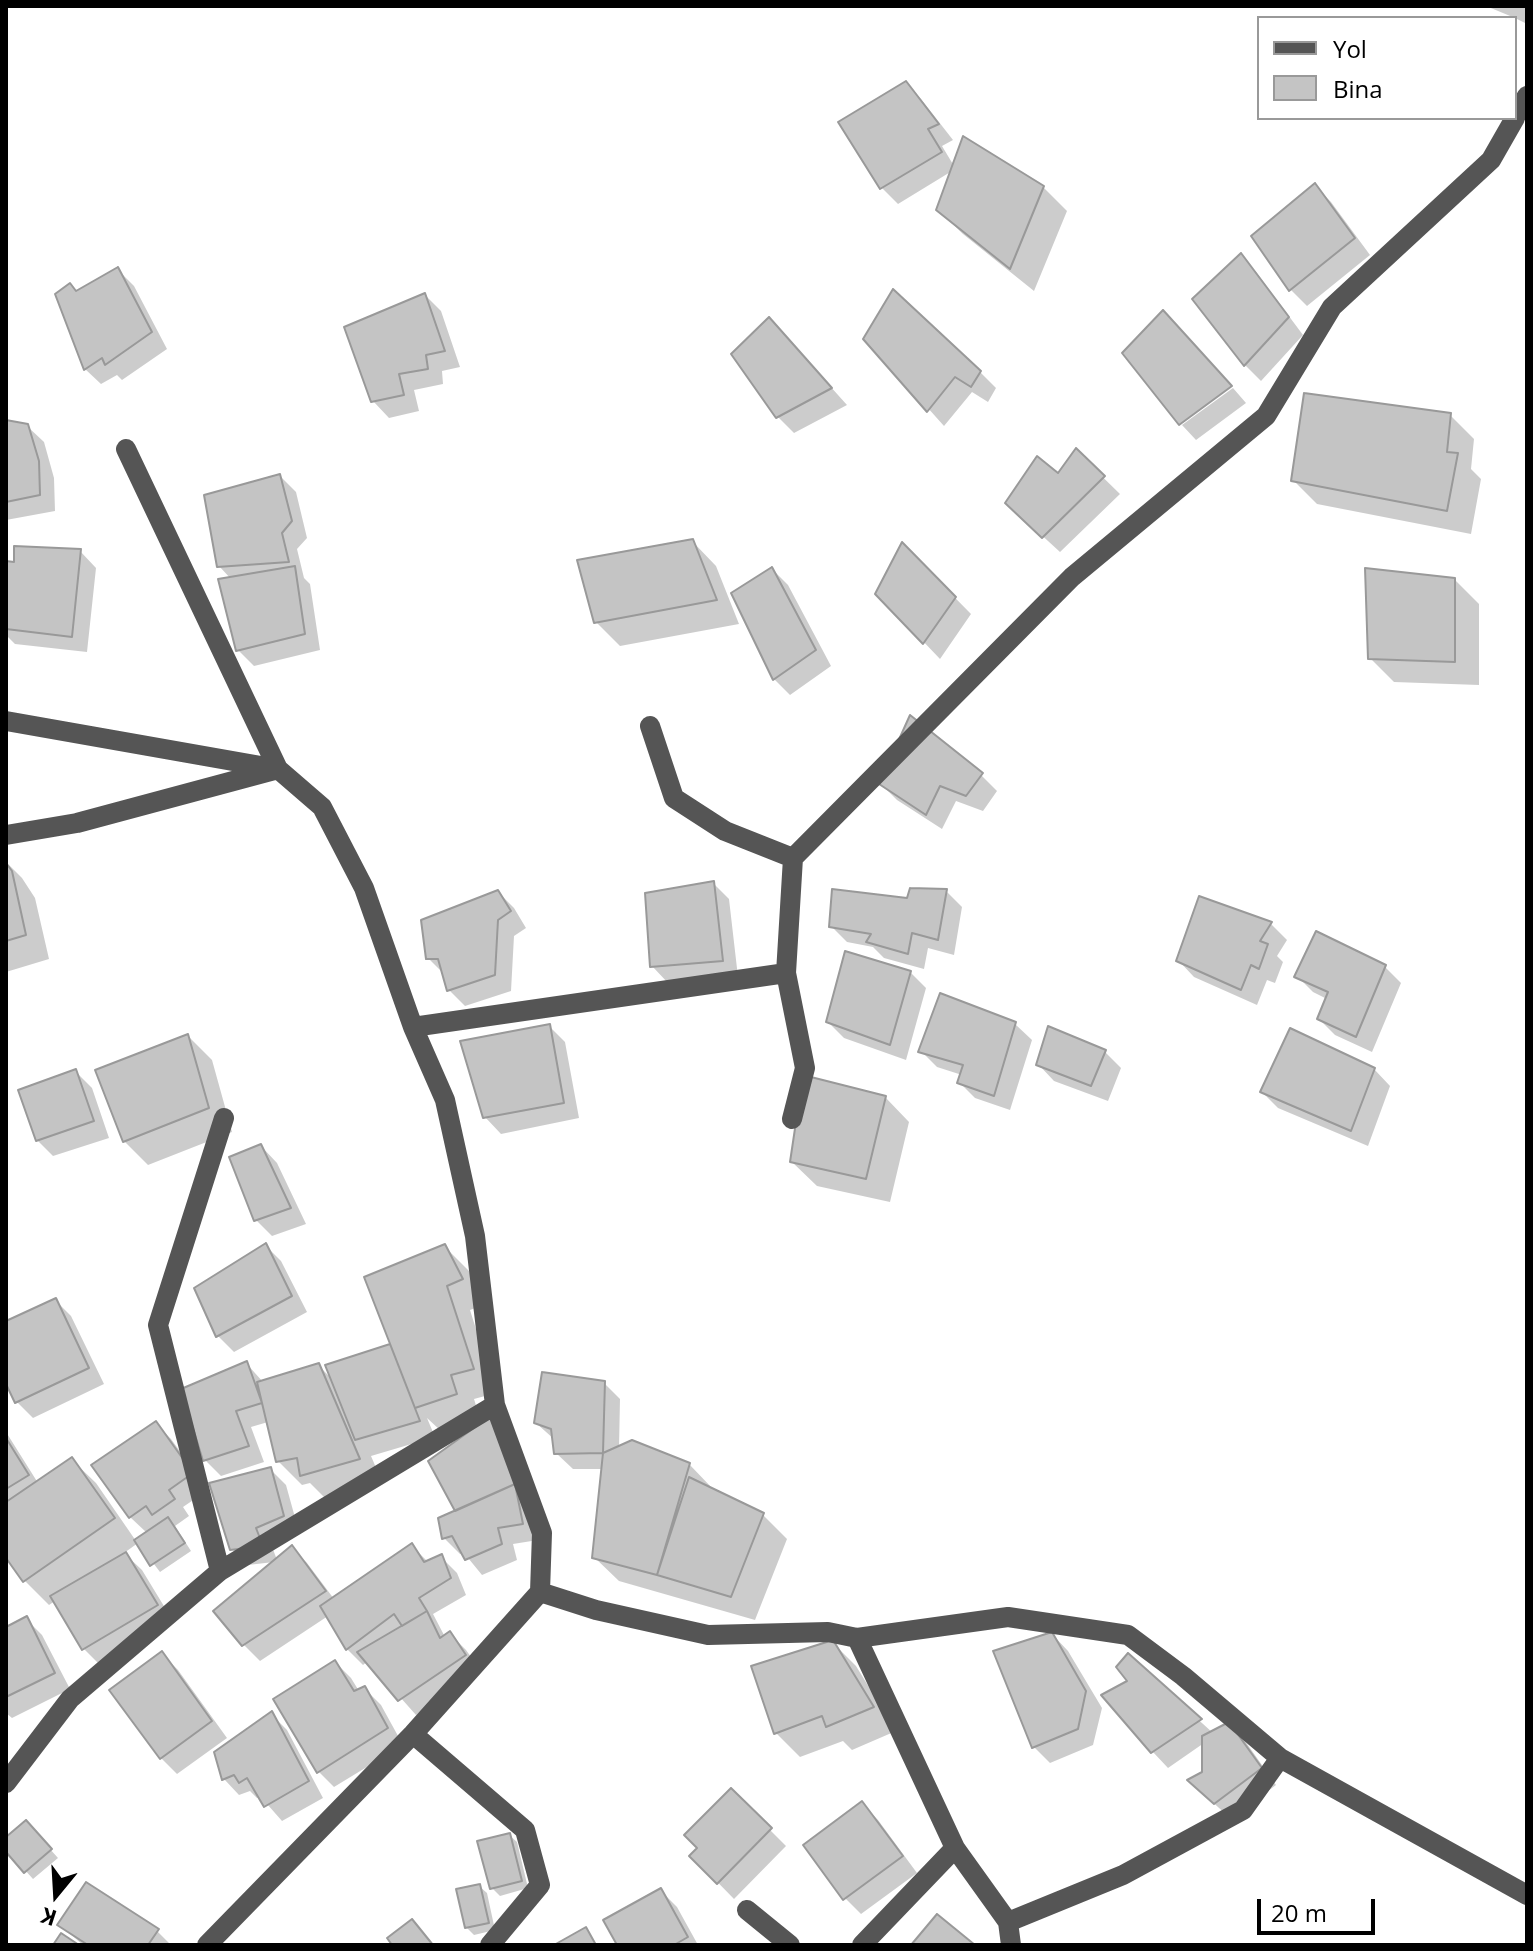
<!DOCTYPE html>
<html>
<head>
<meta charset="utf-8">
<style>
  body { margin:0 }
  #map { position:relative; width:1533px; height:1951px; overflow:hidden; background:#fff; font-family:"Open Sans",sans-serif }
  canvas { display:block }
  .frame { position:absolute; inset:0; border:8px solid #000; pointer-events:none }
  .legend { position:absolute; left:1257px; top:16px; width:260px; height:104px; box-sizing:border-box; background:#fff; border:2px solid #999; margin:0; padding:10px 14px; list-style:none; font-size:24px; color:#000 }
  .legend li { display:flex; align-items:center; gap:16px; height:40px }
  .legend b { width:40px; border:2px solid #999 }
  .north { position:absolute; left:16px; top:1855px; width:80px; height:80px; -webkit-text-stroke:6px #fff; paint-order:stroke; rotate:198deg; font-size:22px; font-weight:700; line-height:32px; text-align:center; color:#000 }
  .north::after { content:''; display:block; margin:auto; width:28px; height:36px; background:#000; clip-path:polygon(50% 0,100% 100%,50% 72%,0 100%) }
  .scale { position:absolute; left:1257px; top:1899px; width:118px; height:36px; box-sizing:border-box; border:4px solid #000; border-top:0; padding-left:10px; font-size:24px; line-height:28px; white-space:nowrap; color:#000; -webkit-text-stroke:6px #fff; paint-order:stroke }
</style>
</head>
<body>
<div id="map">
<canvas width="1533" height="1951"></canvas>
<div class="frame"></div>
<ul class="legend">
<li><b style="height:10px;background:#555"></b>Yol</li>
<li><b style="height:22px;background:#c4c4c4"></b>Bina</li>
</ul>
<div class="north">K</div>
<div class="scale">20 m</div>
</div>
<script>
const ctx = document.querySelector('canvas').getContext('2d');
ctx.lineJoin = 'round';
function fillPath(path, color) {
  ctx.fillStyle = color;
  ctx.fill(path, 'evenodd');
}
function poly(rows) {
  const path = new Path2D();
  for (const r of rows) {
    path.moveTo(r[0], r[1]);
    for (let i = 2; i < r.length; i += 2) path.lineTo(r[i], r[i + 1]);
  }
  return path;
}
function strokePath(path, color, width, dash) {
  ctx.strokeStyle = color;
  ctx.lineWidth = width;
  ctx.lineCap = dash ? 'butt' : 'round';
  ctx.setLineDash(dash || []);
  ctx.stroke(path);
}
fillPath(poly([
  [1486,6,1527,6,1527,24,1515,18],
  [905,83,921,99,953,140,942,146,954,166,1043,187,1067,211,1034,291,963,234,938,210,952,171,898,204,882,188,841,122],
  [1315,186,1331,202,1370,255,1307,306,1291,290,1254,237],
  [1241,256,1256,272,1303,335,1261,381,1245,365],
  [118,270,134,286,167,349,122,380,117,375,101,384,85,369,77,293],
  [425,295,441,311,460,367,442,371,443,384,414,390,419,411,389,418,373,401],
  [785,336,847,405,794,433,778,417],
  [866,339,980,372,996,388,988,402,972,392,944,426],
  [1233,388,1246,403,1196,440,1182,425],
  [1450,415,1474,439,1471,469,1481,479,1471,534,1317,504,1293,480],
  [6,422,27,426,44,442,54,478,55,511,6,520],
  [1076,451,1120,494,1060,552,1024,519],
  [280,476,296,492,307,538,297,549,304,578,310,584,320,650,254,666,238,650,231,579,219,566],
  [692,541,716,566,739,624,620,646,596,622],
  [903,545,971,614,940,659,877,593],
  [80,551,96,568,87,652,15,644,6,635,6,563,16,564],
  [772,569,788,585,831,666,790,695,774,679,733,594],
  [1454,579,1479,604,1479,685,1394,682,1370,658],
  [981,775,997,791,983,811,956,801,942,829,897,800,881,784],
  [6,862,22,878,35,898,49,959,6,972],
  [713,883,729,899,738,977,668,983,652,966],
  [946,891,962,907,954,955,928,948,924,969,884,958,873,947,847,942,831,926,909,900],
  [498,892,514,908,526,928,514,936,511,991,465,1006,449,990,444,974,428,958],
  [1201,899,1271,924,1287,940,1277,956,1283,962,1275,983,1267,980,1257,1005,1194,977,1178,960],
  [1385,967,1401,983,1372,1052,1335,1035,1319,1019,1327,999,1313,992,1297,976],
  [910,972,926,988,906,1060,844,1038,828,1022],
  [1015,1024,1032,1040,1010,1110,975,1098,959,1082,962,1075,937,1067,921,1051],
  [549,1026,565,1042,579,1118,501,1134,485,1117],
  [188,1036,212,1060,232,1132,148,1165,124,1141],
  [1105,1052,1121,1068,1108,1101,1054,1081,1038,1064],
  [1374,1069,1390,1086,1368,1146,1278,1108,1262,1092],
  [76,1072,92,1088,109,1138,53,1156,37,1140],
  [885,1097,909,1122,890,1202,817,1186,792,1162],
  [261,1146,277,1163,306,1224,272,1236,256,1220],
  [265,1245,281,1261,307,1312,234,1352,218,1336],
  [445,1247,469,1271,486,1304,470,1310,496,1393,474,1399,480,1418,441,1431,427,1418,435,1437,371,1456,383,1484,326,1499,310,1483,302,1485,278,1461,268,1422,251,1427,264,1462,221,1476,205,1460,246,1363,263,1382,318,1365,333,1380,328,1366,393,1346],
  [55,1300,71,1316,104,1384,33,1418,17,1402,6,1379,6,1324],
  [604,1383,620,1399,619,1448,689,1464,713,1489,713,1491,763,1515,787,1539,755,1620,619,1581,594,1557,603,1469,573,1469,556,1453,555,1440,536,1423],
  [492,1418,538,1540,513,1544,517,1560,482,1575,464,1553,460,1554,444,1538,458,1512],
  [155,1423,171,1439,208,1490,183,1507,189,1516,175,1526,191,1551,160,1572,138,1543,124,1553,142,1570,173,1621,99,1664,83,1648,55,1601,49,1605,25,1581,6,1554,6,1432,38,1483,71,1459,96,1483,136,1541,147,1533,130,1517],
  [270,1469,286,1485,299,1532,271,1544,277,1560,291,1547,307,1563,334,1599,412,1546,428,1562,441,1557,457,1573,466,1595,433,1614,445,1637,450,1634,466,1650,481,1671,416,1715,368,1661,363,1665,347,1649,328,1616,260,1661,244,1645,274,1562,248,1565,232,1549],
  [26,1619,42,1635,70,1689,12,1718,6,1713,6,1629],
  [1052,1634,1068,1651,1102,1708,1093,1745,1050,1763,1034,1747],
  [832,1642,856,1666,896,1731,852,1750,843,1741,800,1757,776,1733],
  [162,1654,178,1670,227,1738,177,1774,161,1758],
  [1128,1656,1213,1733,1228,1725,1245,1741,1276,1785,1231,1819,1206,1796,1204,1743,1168,1768,1152,1751,1130,1682],
  [335,1662,351,1678,359,1691,365,1689,381,1705,403,1745,334,1787,318,1771],
  [271,1714,287,1730,323,1798,282,1821,260,1796,257,1798,250,1791,239,1795,224,1779,216,1753],
  [731,1791,786,1846,734,1899,692,1856,700,1848],
  [862,1804,878,1820,917,1873,861,1914,845,1898],
  [33,1830,58,1858,33,1879,6,1849,6,1840],
  [509,1835,517,1842,528,1888,500,1896,492,1888],
  [479,1886,487,1893,495,1930,474,1935,466,1927],
  [661,1891,677,1907,698,1945,620,1945],
  [60,1925,157,1931,171,1945,83,1945]
]), '#0003');
const building = poly([
  [906,81,939,124,928,129,942,152,880,189,838,122,906,81],
  [963,136,1044,186,1010,269,936,210,963,136],
  [1315,183,1355,238,1289,291,1251,236,1315,183],
  [1241,253,1289,317,1244,366,1192,299,1241,253],
  [118,267,152,332,105,365,102,358,84,370,55,294,70,283,76,291,118,267],
  [893,289,981,371,971,387,955,377,927,412,863,339,893,289],
  [425,293,445,351,426,355,428,369,399,374,404,395,371,402,344,327,425,293],
  [1163,310,1232,386,1179,425,1122,353,1163,310],
  [769,317,832,388,776,418,731,354,769,317],
  [1304,393,1451,413,1447,452,1458,453,1447,511,1291,481,1304,393],
  [6,420,28,424,39,461,40,495,6,502,6,420],
  [1076,448,1105,476,1042,538,1005,503,1037,456,1058,473,1076,448],
  [280,474,292,521,282,533,289,562,217,567,204,495,280,474],
  [693,539,717,600,594,623,577,560,693,539],
  [902,542,956,597,923,644,875,594,902,542],
  [14,546,81,549,72,637,6,629,6,561,14,562,14,546],
  [295,566,305,634,236,651,218,579,295,566],
  [772,567,816,650,773,680,731,593,772,567],
  [1365,568,1455,578,1455,662,1368,659,1365,568],
  [910,715,983,773,966,796,940,786,926,815,879,784,910,715],
  [6,863,12,871,26,935,6,941,6,863],
  [714,881,723,961,650,967,645,893,714,881],
  [910,888,947,889,938,940,912,933,908,954,866,942,871,934,829,927,832,889,907,898,910,888],
  [498,890,511,911,498,920,495,975,447,991,438,959,426,959,421,920,498,890],
  [1199,896,1272,922,1260,941,1268,944,1259,969,1251,965,1241,990,1176,961,1199,896],
  [1316,931,1386,965,1356,1037,1317,1019,1328,992,1294,977,1316,931],
  [845,951,911,971,890,1045,826,1022,845,951],
  [940,993,1016,1022,994,1096,957,1083,963,1065,918,1052,940,993],
  [550,1024,564,1103,483,1118,460,1041,550,1024],
  [1048,1026,1106,1050,1091,1086,1036,1065,1048,1026],
  [1290,1028,1375,1068,1351,1131,1260,1092,1290,1028],
  [188,1034,209,1108,123,1142,95,1070,188,1034],
  [76,1069,94,1121,36,1141,18,1090,76,1069],
  [803,1075,886,1096,866,1179,790,1162,803,1075],
  [261,1144,291,1208,254,1221,229,1157,261,1144],
  [266,1243,292,1296,216,1337,194,1288,266,1243],
  [445,1244,463,1279,447,1286,474,1369,451,1375,457,1394,415,1408,364,1277,445,1244],
  [56,1298,89,1368,15,1403,6,1384,6,1321,56,1298],
  [390,1344,420,1421,355,1440,325,1365,390,1344],
  [247,1361,262,1403,236,1411,249,1446,203,1461,181,1389,247,1361],
  [319,1363,360,1459,300,1476,297,1458,276,1462,257,1382,319,1363],
  [542,1372,605,1381,603,1453,554,1454,551,1429,534,1423,542,1372],
  [492,1415,515,1484,455,1511,428,1461,492,1415],
  [156,1421,193,1473,169,1490,175,1499,152,1515,146,1506,129,1518,91,1465,156,1421],
  [6,1438,29,1475,6,1489,6,1438],
  [632,1440,690,1463,657,1575,592,1558,603,1453,632,1440],
  [72,1457,115,1518,23,1582,6,1558,6,1502,72,1457],
  [271,1467,284,1516,256,1528,263,1546,230,1550,209,1483,271,1467],
  [689,1477,764,1513,731,1597,657,1575,689,1477],
  [515,1484,523,1524,498,1528,502,1544,465,1560,452,1536,442,1539,438,1518,515,1484],
  [168,1517,185,1543,150,1566,134,1540,168,1517],
  [412,1543,424,1562,442,1554,451,1578,419,1598,427,1611,402,1626,394,1614,346,1650,320,1606,412,1543],
  [292,1545,326,1591,242,1646,213,1611,292,1545],
  [126,1552,158,1605,82,1650,50,1596,126,1552],
  [427,1611,440,1638,450,1631,466,1655,398,1701,357,1652,427,1611],
  [27,1616,55,1673,6,1697,6,1627,27,1616],
  [1052,1632,1086,1691,1078,1729,1032,1748,993,1651,1052,1632],
  [833,1640,874,1707,826,1727,822,1716,774,1734,751,1666,833,1640],
  [162,1651,212,1721,160,1759,109,1690,162,1651],
  [1128,1653,1202,1719,1151,1753,1101,1695,1127,1681,1116,1667,1128,1653],
  [335,1660,354,1691,365,1686,388,1728,317,1773,273,1699,335,1660],
  [272,1711,309,1781,264,1807,247,1778,239,1783,234,1775,222,1780,214,1752,272,1711],
  [1229,1722,1262,1768,1214,1804,1187,1780,1202,1772,1202,1736,1229,1722],
  [731,1788,772,1828,717,1884,689,1856,697,1848,684,1835,731,1788],
  [862,1801,903,1856,843,1900,803,1845,862,1801],
  [26,1820,52,1849,24,1873,6,1852,6,1837,26,1820],
  [510,1833,522,1881,490,1889,477,1841,510,1833],
  [86,1882,159,1929,148,1945,88,1945,57,1925,86,1882],
  [480,1884,489,1923,465,1928,456,1889,480,1884],
  [661,1888,688,1937,674,1945,617,1945,603,1920,661,1888],
  [937,1914,975,1945,911,1945,937,1914],
  [412,1919,433,1945,392,1945,387,1938,412,1919],
  [586,1927,596,1945,554,1945,586,1927],
  [61,1933,79,1945,53,1945,61,1933]
]);
fillPath(building, '#c4c4c4');
strokePath(building, '#999', 2);
strokePath(poly([
  [1515,117,1527,96],
  [6,721,278,769,322,807,364,888,413,1027,445,1100,475,1236,495,1405,542,1533,540,1592,413,1734,207,1945],
  [650,726,674,798,725,831,793,858,786,973,805,1068,792,1119],
  [6,835,77,823,278,769,126,449],
  [793,858,1072,577,1266,416,1332,307,1491,160,1515,118],
  [413,1027,786,973],
  [220,1571,158,1325,224,1118],
  [540,1592,596,1610,708,1635,828,1632,857,1638,1008,1617,1128,1635,1183,1676,1280,1758,1527,1895],
  [857,1638,955,1848,1008,1922,1011,1945],
  [413,1734,525,1830,540,1885,490,1945],
  [6,1783,70,1699,220,1571,495,1405],
  [747,1910,790,1945],
  [1008,1922,1123,1875,1243,1810,1280,1758],
  [862,1945,955,1848]
]), '#555', 20);
</script>
</body>
</html>
